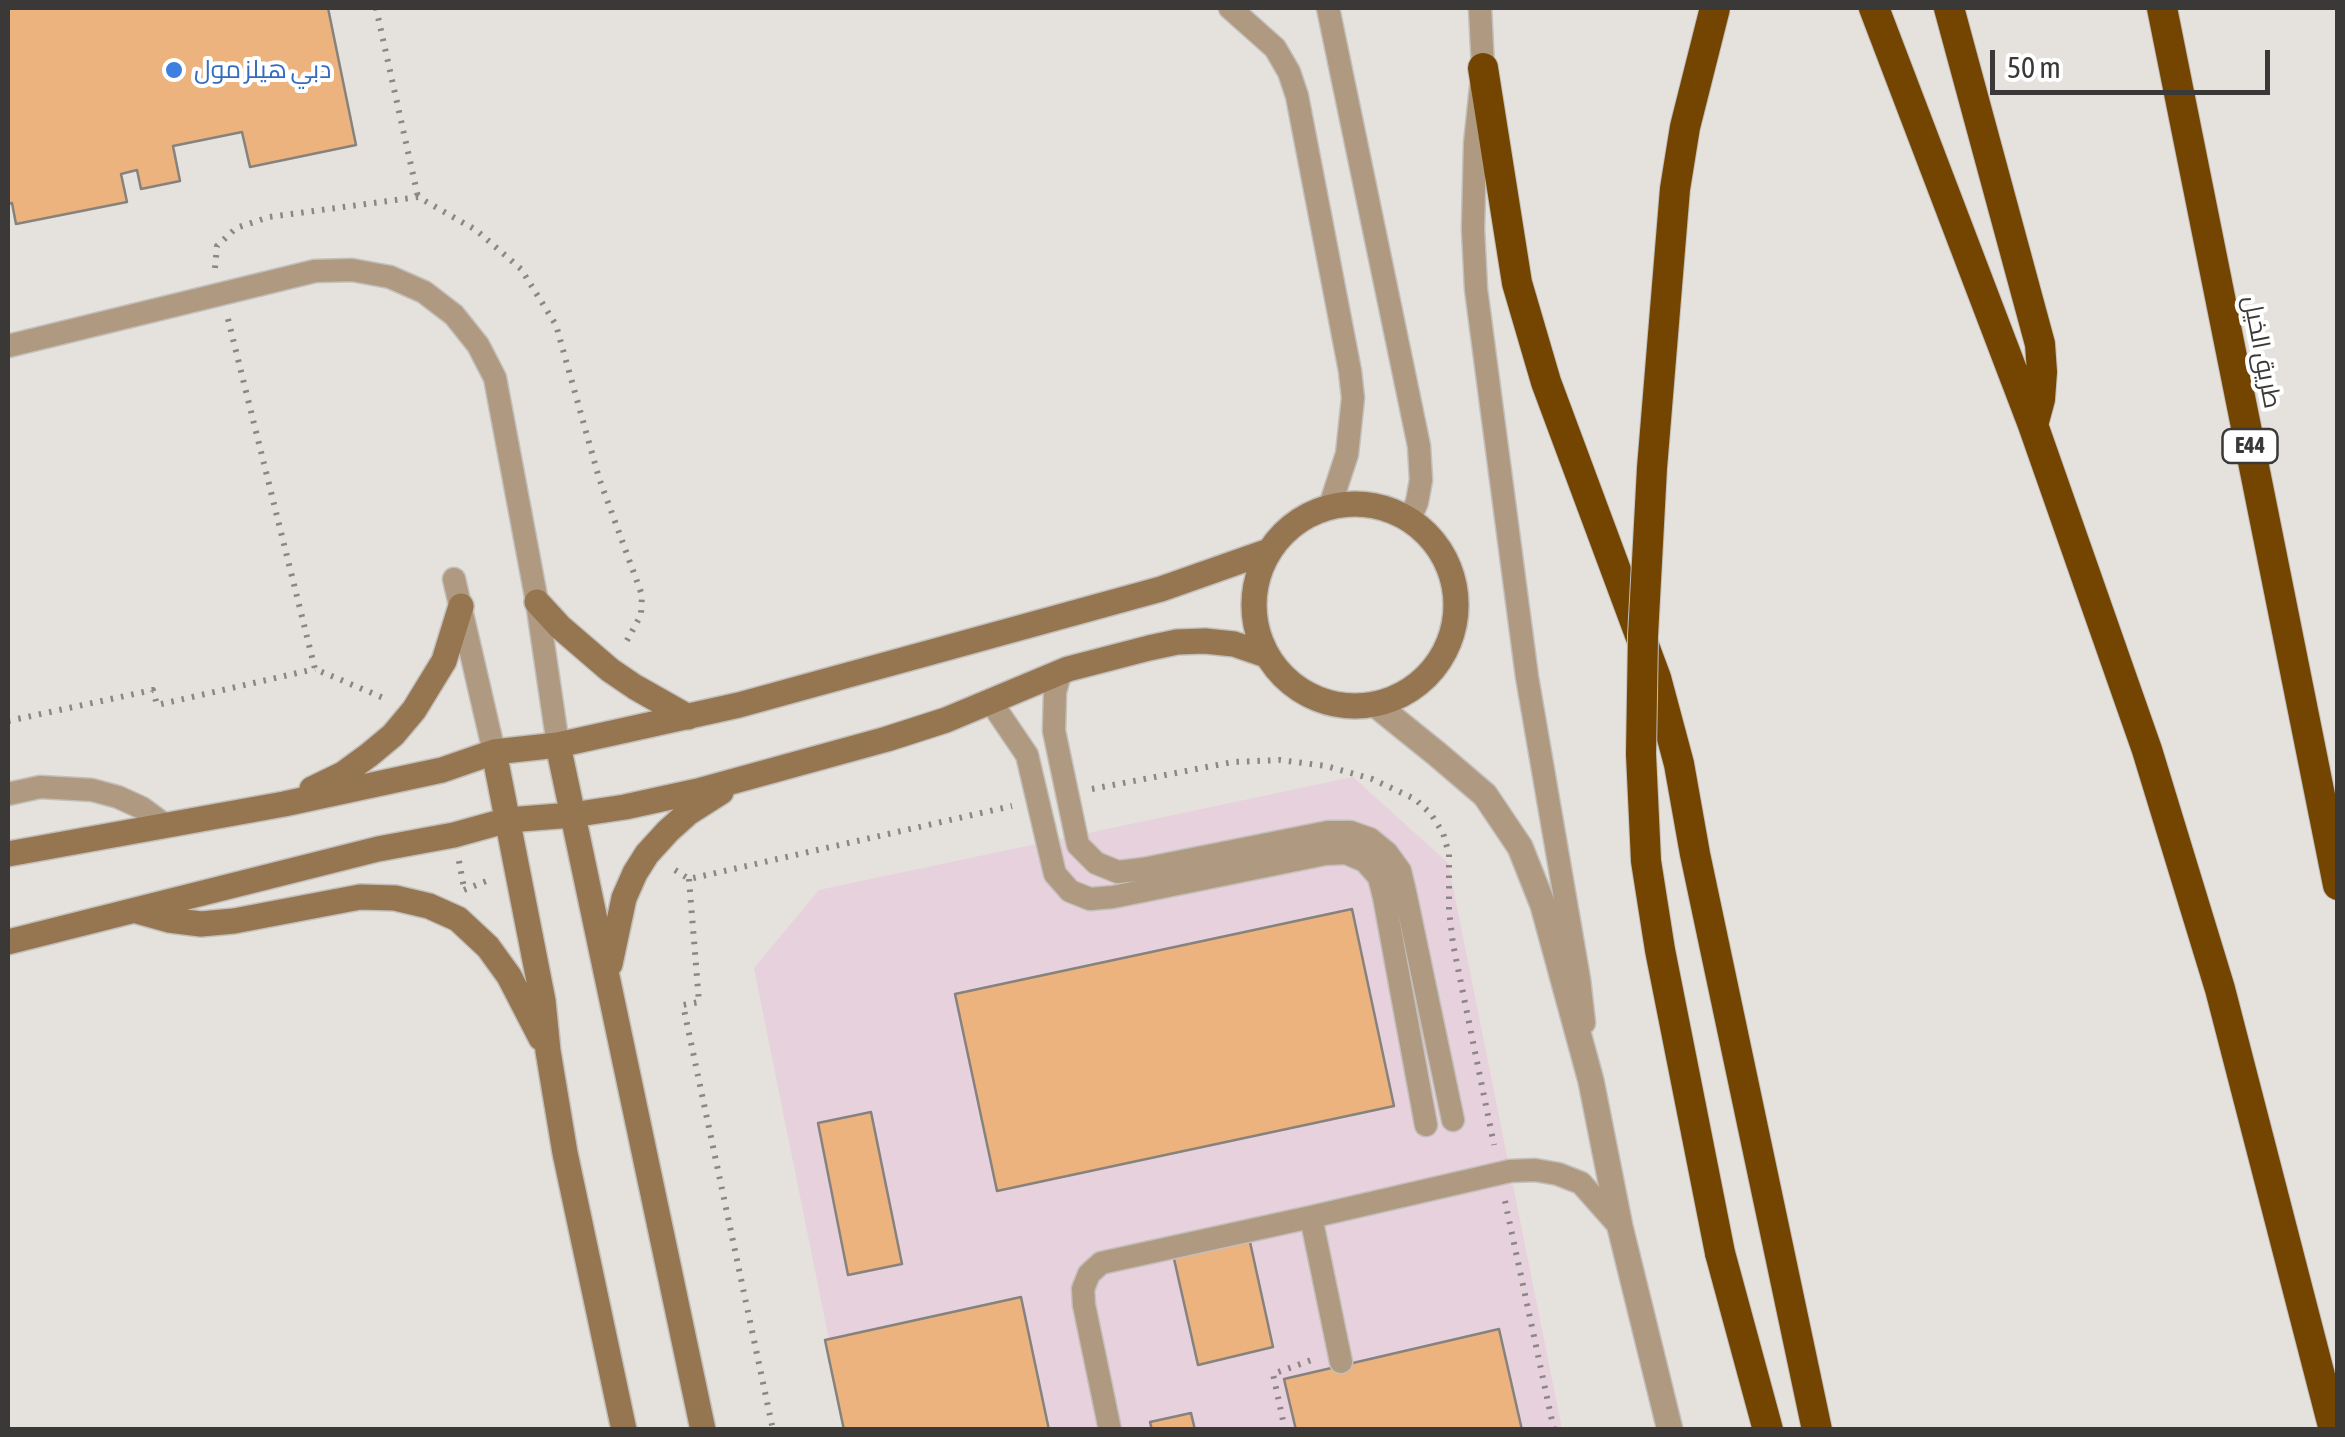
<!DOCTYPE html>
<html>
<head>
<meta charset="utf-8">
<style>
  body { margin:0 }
  #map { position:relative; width:2345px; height:1437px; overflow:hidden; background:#e5e1dc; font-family:"Asap Condensed",sans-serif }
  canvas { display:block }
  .frame { position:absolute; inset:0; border:10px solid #3b3937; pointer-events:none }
  .scale { position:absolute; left:1990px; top:50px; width:280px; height:45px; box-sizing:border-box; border:5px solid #3b3937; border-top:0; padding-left:12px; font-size:30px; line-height:35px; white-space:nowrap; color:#3b3937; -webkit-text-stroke:8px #fff; paint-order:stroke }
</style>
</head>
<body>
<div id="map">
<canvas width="2345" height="1437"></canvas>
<div class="frame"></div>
<div class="scale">50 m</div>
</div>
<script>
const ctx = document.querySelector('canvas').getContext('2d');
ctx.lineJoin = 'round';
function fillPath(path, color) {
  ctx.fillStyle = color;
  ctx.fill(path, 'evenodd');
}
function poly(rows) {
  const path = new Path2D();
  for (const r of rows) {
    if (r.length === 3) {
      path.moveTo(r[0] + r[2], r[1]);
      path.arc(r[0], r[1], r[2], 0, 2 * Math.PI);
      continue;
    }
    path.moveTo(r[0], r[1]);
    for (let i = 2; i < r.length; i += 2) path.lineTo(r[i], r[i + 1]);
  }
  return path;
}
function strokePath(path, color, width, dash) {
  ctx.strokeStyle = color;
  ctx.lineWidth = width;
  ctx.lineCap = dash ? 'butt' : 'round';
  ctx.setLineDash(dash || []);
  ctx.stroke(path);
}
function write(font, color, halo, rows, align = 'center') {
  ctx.font = font + ' "Asap Condensed",Cairo,sans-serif';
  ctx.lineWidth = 8;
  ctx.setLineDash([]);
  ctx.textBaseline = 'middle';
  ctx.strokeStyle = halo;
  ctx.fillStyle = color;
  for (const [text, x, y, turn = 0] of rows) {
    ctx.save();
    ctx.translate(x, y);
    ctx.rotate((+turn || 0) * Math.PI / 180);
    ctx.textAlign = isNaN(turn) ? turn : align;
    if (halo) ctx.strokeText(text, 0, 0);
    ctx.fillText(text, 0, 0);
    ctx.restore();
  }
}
fillPath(poly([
  [1353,777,1448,863,1562,1429,847,1429,754,968,819,890]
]), '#e7d1dd');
const building = poly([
  [8,8,328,8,356,145,250,167,242,132,173,146,180,181,141,189,137,170,121,174,127,202,16,224,12,203,8,204,8,8],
  [1352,909,1394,1106,997,1191,955,994,1352,909],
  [871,1112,902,1264,848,1275,818,1123,871,1112],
  [1248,1233,1273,1347,1198,1365,1172,1250,1248,1233],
  [1021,1297,1049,1430,844,1430,825,1340,1021,1297],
  [1499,1329,1522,1430,1296,1430,1284,1379,1499,1329],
  [1191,1413,1195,1430,1152,1430,1150,1422,1191,1413]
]);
fillPath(building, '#ecb37e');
strokePath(building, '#86827e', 2.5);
const lane = poly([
  [1230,8,1275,48,1289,72,1297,96,1350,371,1353,398,1347,454,1330,506],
  [1328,8,1419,446,1421,480,1417,502,1410,519],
  [1480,8,1483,68,1475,144,1473,229,1476,289,1527,677,1579,979,1584,1023],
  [8,346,315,271,352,270,390,277,424,292,454,315,478,345,495,378,537,602,558,745],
  [454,579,494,752],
  [1068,669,1060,674,1055,692,1054,731,1078,845,1096,863,1118,872,1143,869,1328,832,1350,832,1370,839,1387,853,1400,871,1405,892,1453,1120],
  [991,702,1027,755,1055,874,1070,891,1090,899,1113,897,1325,854,1346,853,1365,861,1379,877,1384,897,1426,1125],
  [8,794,40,787,92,790,118,797,142,808,165,825],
  [1311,1217,1341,1362],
  [1110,1430,1084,1305,1083,1289,1089,1274,1101,1263,1311,1217,1510,1171,1535,1170,1558,1174,1581,1183,1620,1227]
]);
const street = poly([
  [1375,704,1437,754,1485,795,1520,847,1543,905,1591,1081,1620,1227,1670,1430]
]);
const secondary = poly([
  [1355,605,101],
  [537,602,560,627,610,670,635,687,688,717],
  [558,745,703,1430],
  [494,752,543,1001,548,1051,565,1153,624,1430],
  [312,789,343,774,369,755,393,735,414,710,444,661,461,606],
  [8,854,284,804,442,770,494,752,558,745,739,705,1161,589,1269,551],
  [137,911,169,920,201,924,234,921,360,897,395,898,429,906,458,919,488,947,509,976,541,1038],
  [8,942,378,849,454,835,508,820,572,815,625,807,698,791,887,739,946,720,1068,669,1149,648,1177,642,1205,641,1234,644,1266,655],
  [610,964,624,898,635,873,647,854,668,831,688,813,721,792]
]);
const highway = poly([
  [1874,8,2033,425,2147,750,2220,989,2334,1430],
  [1949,8,2040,344,2042,372,2040,399,2033,425],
  [2162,8,2338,885],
  [1483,68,1517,283,1546,382,1656,678,1679,764,1695,854,1817,1430],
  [1720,1253,1768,1430]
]);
strokePath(lane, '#c3bfbb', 25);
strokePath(street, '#c3bfbb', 28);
strokePath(secondary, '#c3bfbb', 28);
strokePath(highway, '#c3bfbb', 32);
strokePath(poly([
  [376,8,418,197],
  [215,268,217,246,236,228,269,217,418,197,476,230,521,269,556,325,599,478,642,595,641,615,625,644],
  [228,319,315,669,386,699],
  [8,721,153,690,157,705,315,669],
  [1092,789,1233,762,1280,760,1326,766,1372,779,1415,799,1431,814,1443,833,1449,854,1449,910,1453,944,1494,1145],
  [459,861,464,888],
  [675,870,689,879,1012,806],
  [689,879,699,1002,683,1005,773,1430],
  [464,890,489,880],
  [1505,1201,1554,1430],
  [1285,1430,1273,1374,1314,1359]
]), '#8a8784', 6, [2.5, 8]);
strokePath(lane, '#b09981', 22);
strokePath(street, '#b09981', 25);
strokePath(secondary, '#967551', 25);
strokePath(highway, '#734500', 30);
const highwayBridge = poly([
  [1715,8,1685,127,1675,189,1652,468,1643,636,1641,754,1646,861,1660,950,1720,1253]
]);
strokePath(highwayBridge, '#c3bfbb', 32, []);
strokePath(highwayBridge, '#734500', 30);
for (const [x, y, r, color] of [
  [174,70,10,"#3f7fe0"]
]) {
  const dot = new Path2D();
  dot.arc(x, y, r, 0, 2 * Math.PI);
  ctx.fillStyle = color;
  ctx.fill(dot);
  strokePath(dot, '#fff', 4);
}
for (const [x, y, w] of [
  [2250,446,55]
]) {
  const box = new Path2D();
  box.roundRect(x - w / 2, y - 17, w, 34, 8);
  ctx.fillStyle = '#fff';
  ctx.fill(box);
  strokePath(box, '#3b3937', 2.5);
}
write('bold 22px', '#3b3937', null, [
  ["E44",2250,446]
]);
write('25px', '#366cbe', '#fff', [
  ["دبي هيلز مول",194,70]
], 'left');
write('25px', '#3b3937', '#fff', [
  ["طريق الخيل",2262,352,79]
]);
</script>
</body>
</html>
